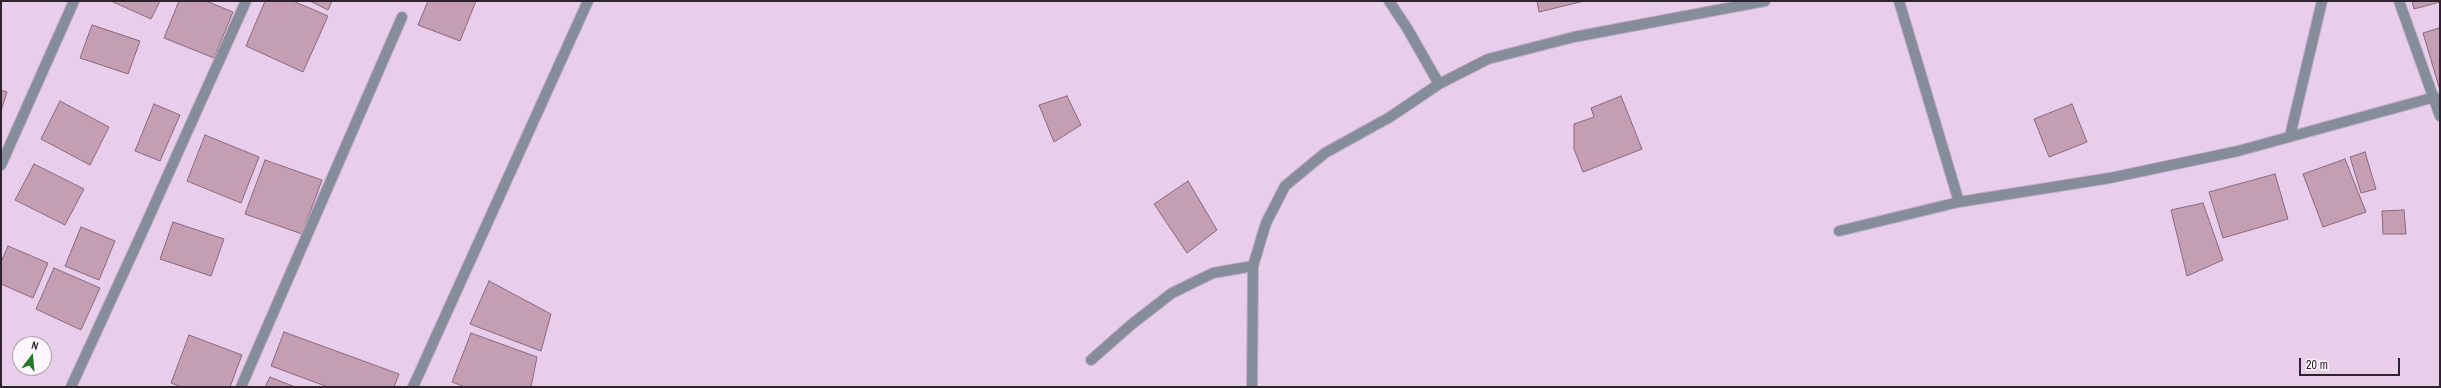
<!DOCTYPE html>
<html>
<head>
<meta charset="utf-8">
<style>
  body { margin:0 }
  #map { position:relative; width:2441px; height:388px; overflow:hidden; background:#e9ceec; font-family:"Archivo Narrow",sans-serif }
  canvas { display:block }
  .frame { position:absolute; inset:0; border:2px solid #2d232e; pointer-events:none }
  .north { position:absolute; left:12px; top:336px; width:40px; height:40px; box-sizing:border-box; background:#fdf7fd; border:1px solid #aaa2aa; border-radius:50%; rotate:16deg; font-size:11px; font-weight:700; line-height:16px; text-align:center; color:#2d232e }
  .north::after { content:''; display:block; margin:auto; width:14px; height:18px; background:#257824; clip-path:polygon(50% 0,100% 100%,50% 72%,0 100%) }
  .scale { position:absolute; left:2299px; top:358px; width:101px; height:18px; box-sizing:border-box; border:2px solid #2d232e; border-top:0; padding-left:5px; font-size:12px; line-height:14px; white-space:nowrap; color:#2d232e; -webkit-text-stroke:3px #fdf7fd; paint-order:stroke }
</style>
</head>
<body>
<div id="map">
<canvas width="2441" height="388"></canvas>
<div class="frame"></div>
<div class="north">N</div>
<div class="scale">20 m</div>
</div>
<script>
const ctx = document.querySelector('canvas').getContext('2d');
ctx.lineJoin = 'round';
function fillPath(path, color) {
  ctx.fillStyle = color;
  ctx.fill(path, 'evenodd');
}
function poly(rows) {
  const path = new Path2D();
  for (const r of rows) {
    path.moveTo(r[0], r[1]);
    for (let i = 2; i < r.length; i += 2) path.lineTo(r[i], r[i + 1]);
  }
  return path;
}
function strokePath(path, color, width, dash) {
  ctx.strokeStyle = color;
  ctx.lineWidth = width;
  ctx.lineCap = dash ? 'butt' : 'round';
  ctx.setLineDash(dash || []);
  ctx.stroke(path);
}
const building = poly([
  [111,1,160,1,151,19,111,1],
  [179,1,206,1,233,12,214,58,164,38,179,1],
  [265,1,293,1,328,16,303,72,246,46,265,1],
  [310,1,332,1,328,10,310,1],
  [428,1,476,1,460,41,418,25,428,1],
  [1537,1,1584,1,1539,12,1537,1],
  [2412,1,2440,1,2440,2,2414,9,2412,1],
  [92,25,140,41,128,74,80,58,92,25],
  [2439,28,2440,32,2440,90,2423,33,2439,28],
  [1,90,7,92,1,111,1,90],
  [1067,96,1081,125,1054,142,1039,105,1067,96],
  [1621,96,1642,149,1583,172,1574,149,1574,124,1594,117,1591,108,1621,96],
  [60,101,109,127,90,165,41,139,60,101],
  [154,104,180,115,160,161,135,151,154,104],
  [2072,104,2087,142,2049,157,2034,119,2072,104],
  [205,135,259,157,241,203,187,181,205,135],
  [2365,152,2376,189,2361,193,2350,157,2365,152],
  [2345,159,2366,212,2323,227,2303,174,2345,159],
  [265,160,322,180,302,234,245,214,265,160],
  [34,164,84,189,65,225,15,200,34,164],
  [2275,174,2288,219,2223,238,2209,192,2275,174],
  [1188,181,1217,230,1187,253,1154,204,1188,181],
  [2203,203,2223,260,2187,276,2171,210,2203,203],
  [2404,210,2406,234,2383,234,2382,211,2404,210],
  [173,222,224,239,211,276,160,259,173,222],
  [81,227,115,241,99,280,65,266,81,227],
  [8,246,48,263,33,298,1,284,1,262,8,246],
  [54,268,100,288,81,330,36,309,54,268],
  [489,281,551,314,541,351,470,324,489,281],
  [284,332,399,374,394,387,328,387,271,366,284,332],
  [471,333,537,357,531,387,465,387,452,382,471,333],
  [189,335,242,355,230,387,182,387,171,383,189,335],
  [270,377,295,387,265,387,270,377]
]);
fillPath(building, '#c49fb4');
strokePath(building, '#8a687c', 1);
const minor = poly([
  [1899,1,1959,202],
  [2399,1,2440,116],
  [1439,84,1488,59,1574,37,1765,1],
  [2290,136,2322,1],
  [1,165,74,1],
  [1839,231,1959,202,2110,178,2238,151,2435,97],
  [1091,360,1132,324,1172,293,1213,273,1253,266],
  [71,387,140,237,246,1],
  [241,387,402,17],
  [413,387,588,1],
  [1252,387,1253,266,1266,223,1285,186,1325,153,1390,117,1439,84,1407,28,1389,1]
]);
strokePath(minor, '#c3acc6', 12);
strokePath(minor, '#858d9b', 10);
</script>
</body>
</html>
